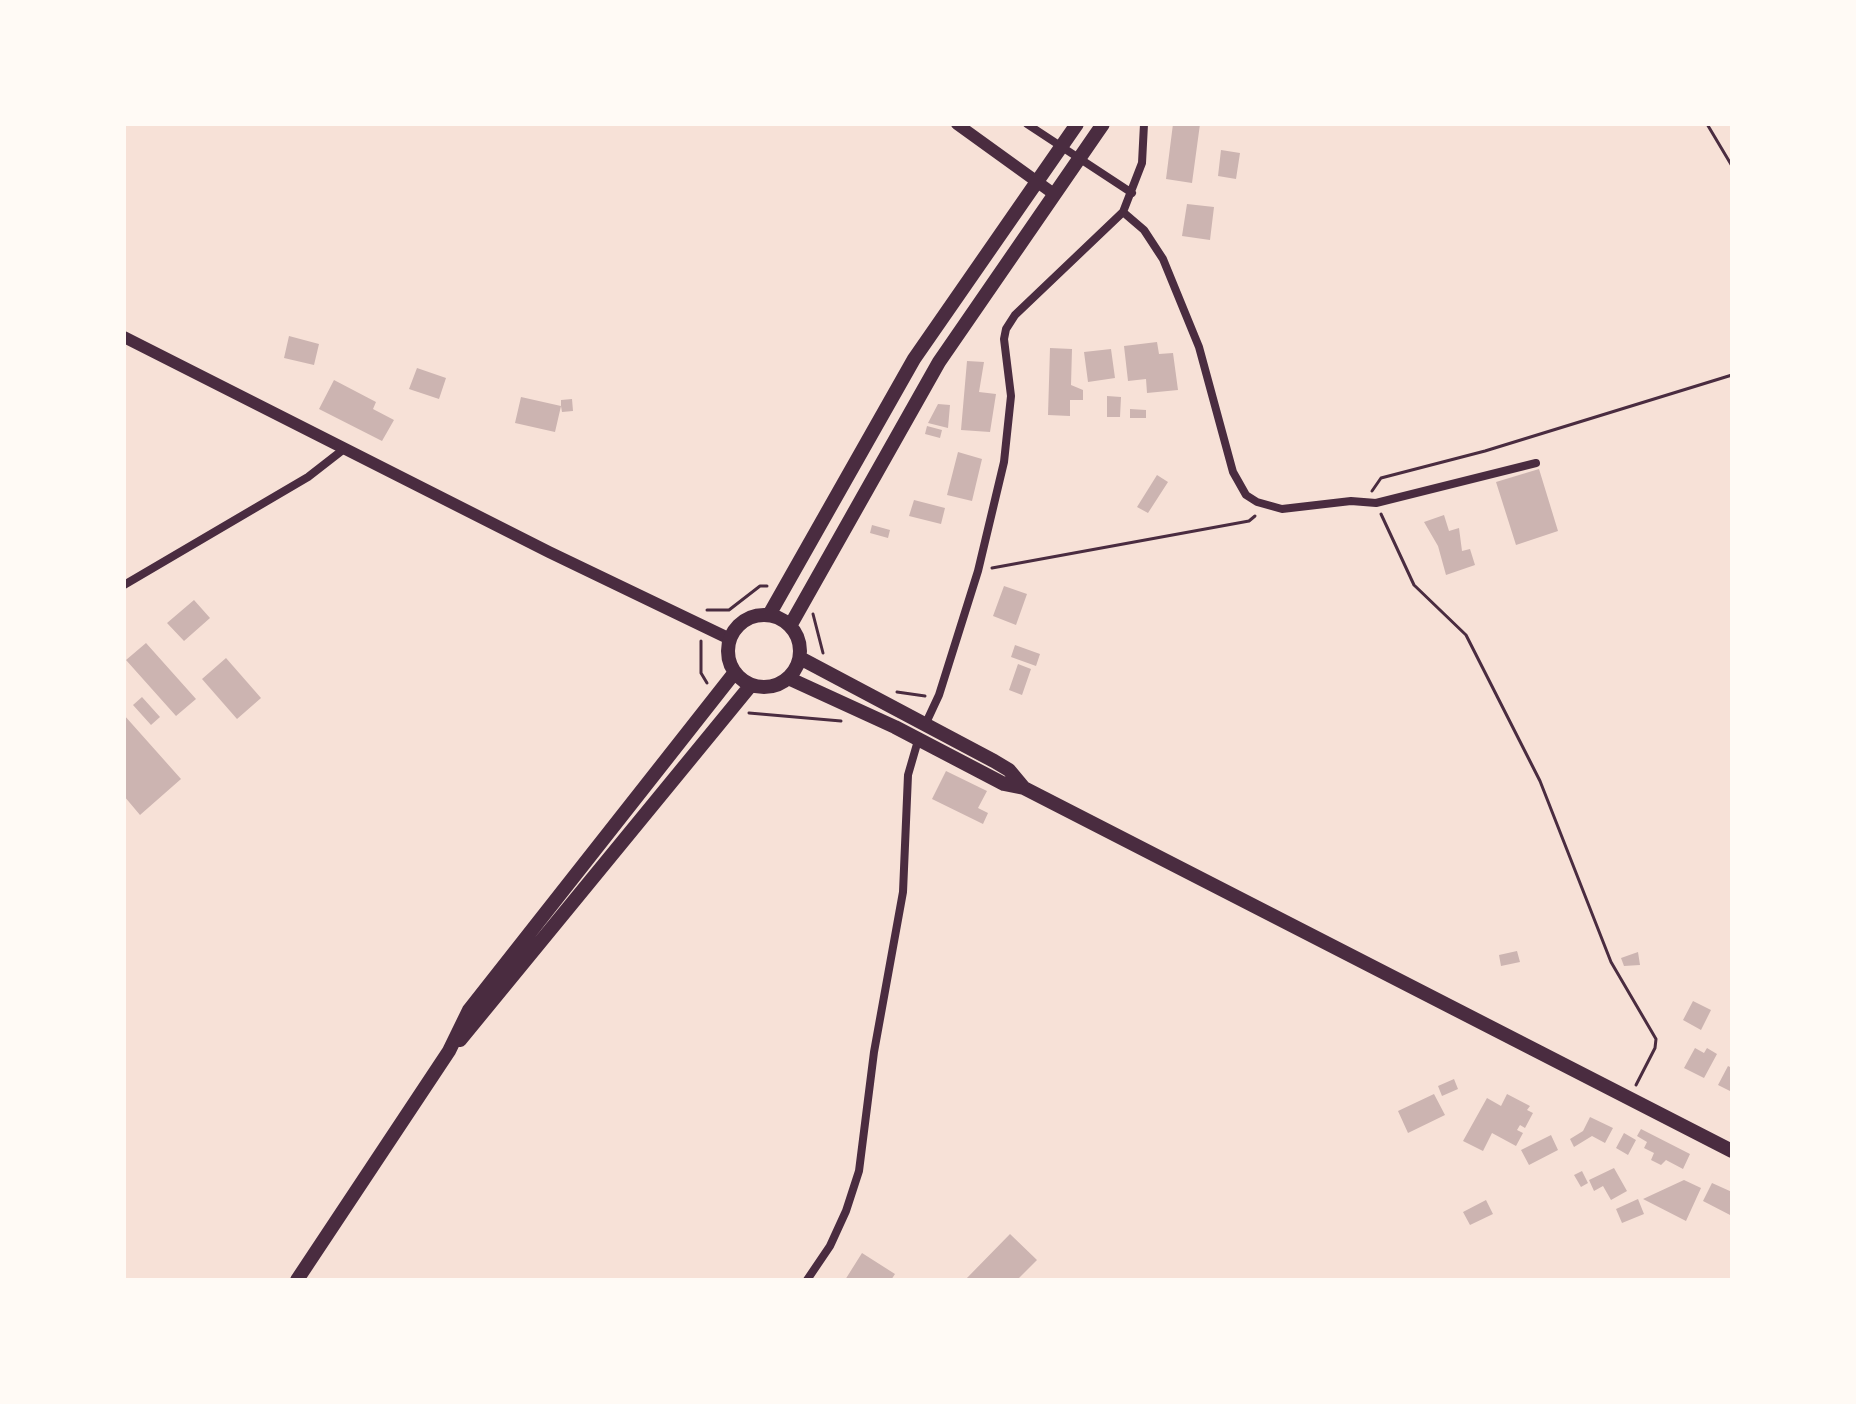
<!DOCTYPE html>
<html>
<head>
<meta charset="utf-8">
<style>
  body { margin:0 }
  #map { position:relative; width:1856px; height:1404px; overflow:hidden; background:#f7e1d7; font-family:Montserrat,sans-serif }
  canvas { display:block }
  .frame { position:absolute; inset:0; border:126px solid #fffaf5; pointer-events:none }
</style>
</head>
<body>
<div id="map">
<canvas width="1856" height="1404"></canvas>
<div class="frame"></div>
</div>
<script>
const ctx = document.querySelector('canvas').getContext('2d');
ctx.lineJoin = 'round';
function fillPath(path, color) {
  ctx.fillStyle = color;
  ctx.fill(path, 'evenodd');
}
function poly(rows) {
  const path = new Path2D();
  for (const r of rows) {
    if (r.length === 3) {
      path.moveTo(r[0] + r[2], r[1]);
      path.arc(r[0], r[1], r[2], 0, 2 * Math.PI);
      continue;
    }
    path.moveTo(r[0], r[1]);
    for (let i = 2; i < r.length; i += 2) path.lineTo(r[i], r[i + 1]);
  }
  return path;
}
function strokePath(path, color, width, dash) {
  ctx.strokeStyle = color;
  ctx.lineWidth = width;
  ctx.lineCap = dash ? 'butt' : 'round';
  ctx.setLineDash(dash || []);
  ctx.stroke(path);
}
fillPath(poly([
  [1173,124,1200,124,1192,183,1166,179],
  [1221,150,1240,153,1236,179,1218,176],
  [1187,204,1214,207,1210,240,1182,236],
  [289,336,319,344,314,365,284,358],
  [1157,342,1159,354,1173,353,1178,390,1147,393,1146,379,1128,381,1124,346],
  [1050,348,1072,349,1071,385,1083,390,1083,400,1070,400,1070,416,1048,415],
  [1111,349,1115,378,1088,382,1084,352],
  [967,361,984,362,979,392,996,394,990,432,961,430],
  [417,368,446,378,439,399,409,389],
  [334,380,376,402,373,409,394,420,382,441,319,409],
  [1107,396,1121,397,1120,417,1107,417],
  [521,397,561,406,561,400,572,399,573,411,562,412,561,406,555,432,515,423],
  [938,404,950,405,948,428,928,423],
  [1130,409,1146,410,1146,418,1130,418],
  [927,426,942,430,940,438,925,434],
  [958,452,982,459,972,501,947,495],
  [1539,469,1558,531,1516,545,1496,482],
  [1157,475,1168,482,1148,513,1137,507],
  [914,500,945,508,941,524,909,516],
  [1444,515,1449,531,1459,528,1462,551,1470,549,1475,565,1446,575,1438,546,1424,522],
  [872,525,890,530,888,538,870,533],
  [1004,586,1027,594,1016,625,993,616],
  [194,600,210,618,184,641,167,623],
  [146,643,196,699,176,716,126,660],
  [1015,645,1040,654,1036,666,1011,657],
  [226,658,261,698,237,719,202,679],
  [1018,664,1031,669,1022,695,1009,690],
  [142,697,160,717,151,725,133,705],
  [124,715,181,779,140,815,124,796],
  [946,771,987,791,978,808,988,813,983,824,932,799],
  [1517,951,1520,962,1501,966,1499,955],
  [1638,952,1640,965,1624,966,1621,958],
  [1693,1001,1711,1010,1701,1030,1683,1020],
  [1695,1048,1704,1053,1707,1048,1717,1054,1704,1078,1684,1068],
  [1728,1066,1732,1068,1732,1092,1718,1085],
  [1454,1079,1458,1089,1442,1096,1438,1086],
  [1434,1094,1445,1115,1408,1133,1398,1111],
  [1507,1094,1530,1106,1527,1110,1533,1113,1525,1128,1520,1125,1517,1130,1523,1133,1516,1146,1492,1133,1483,1151,1463,1141,1487,1098,1501,1106],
  [1590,1117,1613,1128,1605,1143,1592,1136,1574,1147,1570,1139,1583,1131],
  [1641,1129,1690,1154,1683,1169,1666,1160,1661,1165,1651,1160,1654,1153,1644,1148,1647,1142,1637,1136],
  [1624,1133,1636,1140,1628,1155,1616,1148],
  [1551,1135,1558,1150,1529,1165,1521,1150],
  [1614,1168,1627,1191,1611,1200,1603,1186,1594,1191,1589,1180],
  [1582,1171,1588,1183,1581,1187,1574,1175],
  [1684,1180,1701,1188,1686,1221,1643,1199],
  [1712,1183,1732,1192,1732,1216,1703,1201],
  [1638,1199,1644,1214,1622,1223,1616,1209],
  [1486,1200,1493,1214,1470,1225,1463,1212],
  [1010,1234,1037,1260,1017,1280,965,1280],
  [862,1253,895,1274,891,1280,845,1280]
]), '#ccb4b1');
strokePath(poly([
  [1707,124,1732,166],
  [1372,491,1381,478,1485,451,1732,375],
  [1381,514,1414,585,1466,635,1540,781,1611,962,1656,1039,1655,1048,1636,1085],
  [992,568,1249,521,1255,516],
  [707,610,729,610,760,586,767,586],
  [813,614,823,653],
  [701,641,701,673,707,683],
  [897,692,925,696],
  [749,713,841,721]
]), '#4a2c40', 3);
strokePath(poly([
  [1027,124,1132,193],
  [1123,212,1144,230,1163,259,1199,347,1233,472,1246,495,1257,502,1282,509,1351,501,1376,503,1536,463],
  [124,585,308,477,344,449],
  [925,725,939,695,978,571,1004,462,1011,396,1004,339,1006,329,1015,315,1123,212,1142,163,1144,124],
  [807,1280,830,1246,846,1211,859,1171,874,1052,903,892,908,775,919,737]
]), '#4a2c40', 8);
strokePath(poly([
  [957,124,1054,194],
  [124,337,549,552,730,639]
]), '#4a2c40', 12);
strokePath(poly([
  [769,615,914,359,1077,124],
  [764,651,36],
  [790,626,939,362,1103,124],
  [800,658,994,761,1009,770,1024,788],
  [788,678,895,727,1004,784,1024,788,1732,1151],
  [460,1040,751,685],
  [297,1280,449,1051,469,1010,735,672]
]), '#4a2c40', 14);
</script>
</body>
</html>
